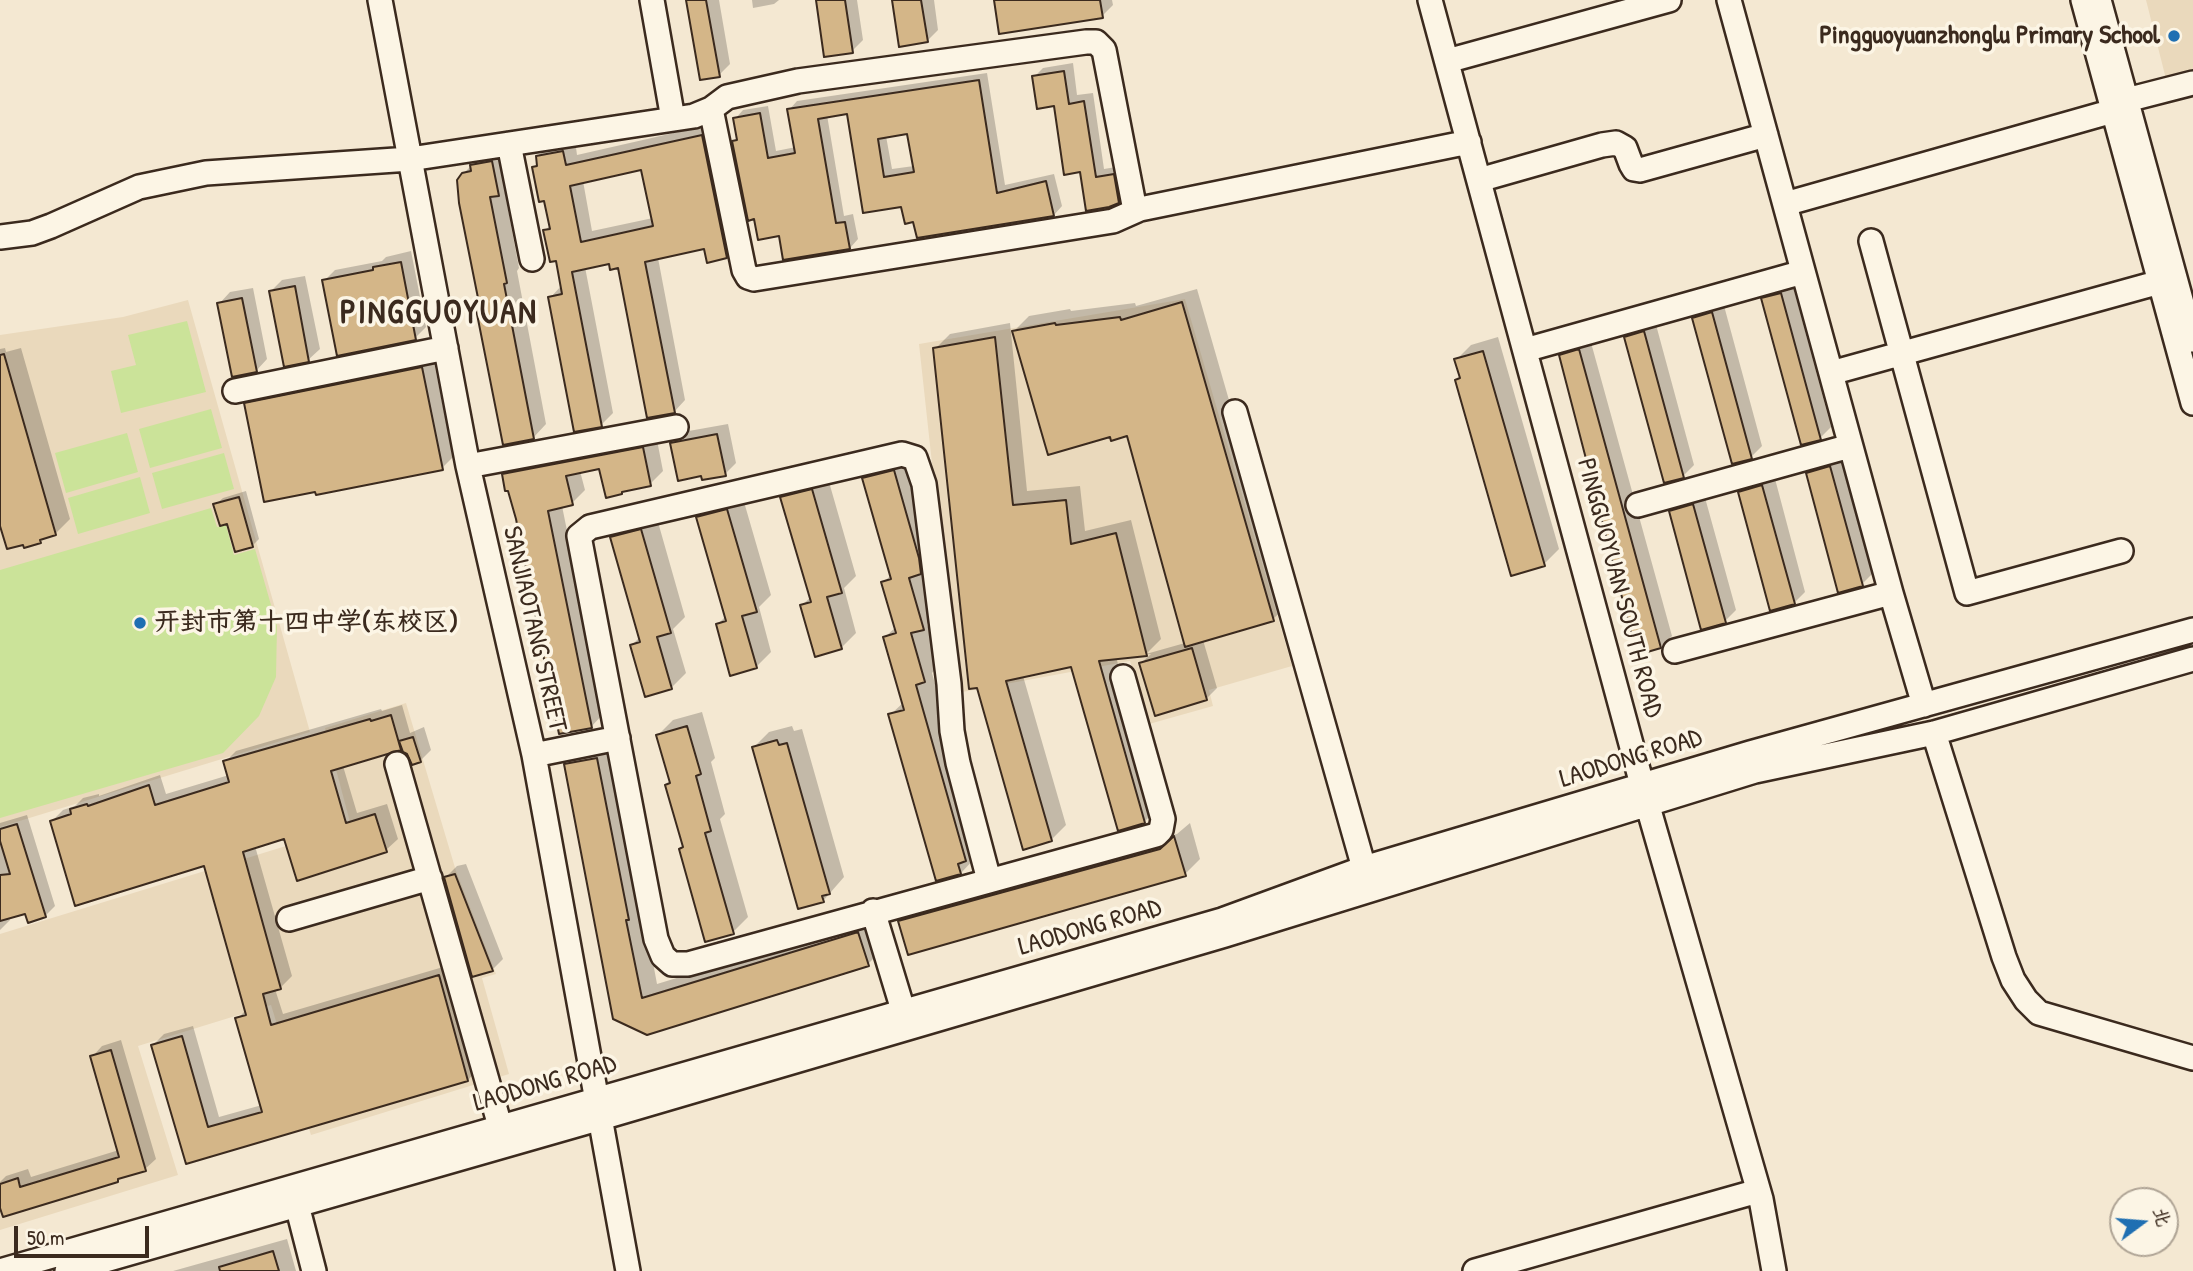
<!DOCTYPE html>
<html>
<head>
<meta charset="utf-8">
<style>
  body { margin:0 }
  #map { position:relative; width:2193px; height:1271px; overflow:hidden; background:#f4e8d2; font-family:"Patrick Hand","LXGW WenKai TC",sans-serif }
  canvas { display:block }
  .north { position:absolute; left:2109px; top:1187px; width:70px; height:70px; box-sizing:border-box; background:#fcf5e5; border:2px solid #afa495; border-radius:50%; rotate:74deg; font-size:19px; font-weight:700; line-height:28px; text-align:center; color:#3b2a1e }
  .north::after { content:''; display:block; margin:auto; width:24px; height:32px; background:#1f6fb2; clip-path:polygon(50% 0,100% 100%,50% 72%,0 100%) }
  .scale { position:absolute; left:14px; top:1226px; width:135px; height:32px; box-sizing:border-box; border:4px solid #3b2a1e; border-top:0; padding-left:9px; font-size:21px; line-height:24px; white-space:nowrap; color:#3b2a1e; -webkit-text-stroke:5px #fcf5e5; paint-order:stroke }
</style>
</head>
<body>
<div id="map">
<canvas width="2193" height="1271"></canvas>
<div class="north">北</div>
<div class="scale">50 m</div>
</div>
<script>
const ctx = document.querySelector('canvas').getContext('2d');
ctx.lineJoin = 'round';
function fillPath(path, color) {
  ctx.fillStyle = color;
  ctx.fill(path, 'evenodd');
}
function poly(rows) {
  const path = new Path2D();
  for (const r of rows) {
    path.moveTo(r[0], r[1]);
    for (let i = 2; i < r.length; i += 2) path.lineTo(r[i], r[i + 1]);
  }
  return path;
}
function strokePath(path, color, width, dash) {
  ctx.strokeStyle = color;
  ctx.lineWidth = width;
  ctx.lineCap = dash ? 'butt' : 'round';
  ctx.setLineDash(dash || []);
  ctx.stroke(path);
}
function write(font, color, halo, rows, align = 'center') {
  ctx.font = font + ' "Patrick Hand","LXGW WenKai TC",sans-serif';
  ctx.lineWidth = 7;
  ctx.setLineDash([]);
  ctx.textBaseline = 'middle';
  ctx.strokeStyle = halo;
  ctx.fillStyle = color;
  for (const [text, x, y, turn = 0] of rows) {
    ctx.save();
    ctx.translate(x, y);
    ctx.rotate((+turn || 0) * Math.PI / 180);
    ctx.textAlign = isNaN(turn) ? turn : align;
    if (halo) ctx.strokeText(text, 0, 0);
    ctx.fillText(text, 0, 0);
    ctx.restore();
  }
}
fillPath(poly([
  [2146,0,2193,0,2193,72,2166,79],
  [1185,299,1292,666,1209,690,1213,706,1149,724,1130,661,957,693,919,344],
  [188,300,310,732,0,827,0,335,123,317],
  [406,703,456,871,496,974,482,978,509,1074,311,1135,271,1005,138,1046,178,1175,0,1230,0,934,351,826,325,728]
]), '#ead9bc');
fillPath(poly([
  [187,321,206,392,121,413,111,371,136,365,128,335],
  [211,409,222,448,150,468,139,429],
  [127,433,138,472,66,493,55,453],
  [224,453,234,489,162,509,152,473],
  [140,477,150,513,78,534,68,498],
  [211,508,217,527,226,525,234,555,255,549,277,626,276,677,259,716,223,753,0,818,0,570]
]), '#cbe399');
fillPath(poly([
  [688,0,719,0,730,64,719,75],
  [752,0,779,0,774,4,753,8],
  [817,0,857,0,863,40,852,51],
  [894,0,934,0,938,30,927,41],
  [995,0,1112,0,1113,5,1102,16],
  [1073,63,1077,95,1093,93,1104,169,1122,166,1127,192,1118,202,1082,170,1055,104,1034,77,1043,68],
  [987,73,1005,185,1054,174,1062,206,1054,215,915,220,902,205,864,211,849,112,827,115,844,216,853,214,858,239,850,248,781,234,734,142,738,137,735,119,743,110,768,106,776,151,796,147,789,110,797,101],
  [909,133,914,166,892,169,886,136],
  [713,124,738,245,726,256,705,247,658,258,685,400,674,412,619,266,610,262,585,267,613,413,601,425,550,298,562,285,557,259,545,230,551,225,545,199,534,167,539,162,537,157,549,145,575,140,577,155],
  [642,168,653,218,592,231,583,181],
  [505,149,511,181,504,188,519,268,517,271,546,424,533,438,477,305,480,301,463,174,485,152],
  [411,251,426,327,415,338,324,281,335,270,382,261,386,257],
  [305,276,320,349,308,360,271,291,282,280],
  [1792,283,1831,427,1820,438,1763,299,1774,288],
  [253,288,267,359,256,371,219,304,230,292],
  [1197,289,1288,605,1273,619,1203,640,1217,688,1206,699,1141,663,1151,654,1116,657,1159,807,1144,822,1073,665,1023,676,1066,825,1051,840,1024,848,935,349,950,334,1010,323,1027,491,1080,486,1085,531,1131,520,1161,639,1146,654,1185,643,1128,434,1014,331,1029,316,1070,309,1071,311,1135,303,1136,306],
  [1723,302,1762,446,1751,457,1694,318,1705,307],
  [1655,321,1694,465,1683,476,1626,337,1637,326],
  [1498,337,1559,549,1544,564,1457,380,1461,376,1456,360,1471,345],
  [1590,339,1672,636,1660,647,1561,356,1572,344],
  [5,348,6,352,21,348,70,519,55,534,45,536,40,541,0,519,0,349],
  [433,357,453,457,442,468,246,404,257,393],
  [728,424,736,463,725,474,672,444,683,432],
  [656,435,663,471,650,484,625,489,621,493,601,467,580,471,585,490,572,503,562,506,604,713,591,727,504,474,517,461],
  [909,456,938,613,927,624,939,665,932,673,980,845,976,857,961,873,890,715,904,702,885,637,896,627,883,583,892,574,864,478,879,463],
  [1841,456,1873,573,1862,584,1808,473,1819,462],
  [827,475,856,576,844,588,856,633,841,648,802,605,811,597,782,497,797,482],
  [1774,475,1805,592,1794,603,1740,492,1751,481],
  [246,491,259,539,252,546,215,505,223,498],
  [1704,494,1736,610,1725,621,1671,511,1682,500],
  [742,495,771,595,759,607,771,652,756,667,718,624,726,616,698,517,713,502],
  [656,515,685,617,673,629,686,673,671,688,632,645,640,637,612,537,627,522],
  [402,705,410,733,424,727,431,750,420,761,403,746,400,749,343,766,357,813,387,804,398,839,386,850,285,837,255,846,292,976,281,987,275,989,283,1014,450,965,479,1068,468,1080,188,1161,153,1045,164,1034,193,1026,219,1117,262,1105,237,1019,247,1009,205,864,52,821,63,810,75,806,83,798,99,794,99,796,160,775,166,794,229,775,225,762,236,751,381,709,382,711],
  [702,712,715,758,711,762,725,814,720,819,748,917,733,932,681,849,684,845,667,785,671,781,658,735,673,720],
  [792,726,794,731,802,729,844,877,823,901,754,747,769,732],
  [612,744,657,984,873,918,883,949,868,964,647,1033,566,765,581,750],
  [27,815,55,906,45,916,26,912,9,917,10,920,0,930,0,823],
  [1190,823,1200,859,1185,874,900,921,915,906,1177,834],
  [466,864,503,959,492,970,446,877,457,866],
  [121,1040,156,1159,145,1169,121,1176,118,1180,0,1202,0,1182,6,1176,28,1169,31,1177,119,1150,92,1057,102,1046],
  [287,1239,296,1271,173,1271]
]), '#0003');
const building = poly([
  [686,0,706,0,720,77,700,80,686,0],
  [816,0,845,0,853,53,824,57,816,0],
  [892,0,921,0,928,42,899,47,892,0],
  [994,0,1100,0,1103,18,999,34,994,0],
  [1064,71,1069,104,1084,101,1096,177,1114,174,1119,203,1109,207,1086,211,1080,172,1064,175,1054,106,1037,109,1032,76,1064,71],
  [979,80,997,193,1046,181,1054,216,917,238,913,222,905,224,901,207,863,213,847,114,818,119,836,223,845,222,850,249,783,260,779,236,758,240,754,219,748,221,732,141,737,140,733,118,760,113,768,158,795,153,787,109,979,80],
  [907,134,914,172,884,177,878,139,907,134],
  [702,135,727,258,707,263,704,249,645,262,675,413,647,418,618,268,610,270,609,264,572,272,602,427,574,432,548,297,562,294,556,261,550,262,543,230,550,229,544,201,539,202,532,167,537,166,536,156,563,151,566,165,702,135],
  [641,170,653,226,581,242,570,186,641,170],
  [492,161,499,196,490,197,507,283,504,284,534,439,503,445,475,304,479,303,459,203,457,180,462,173,471,171,470,165,492,161],
  [401,262,416,340,337,356,322,280,373,270,373,267,401,262],
  [295,286,309,362,284,367,269,291,295,286],
  [1781,293,1821,440,1801,445,1761,298,1781,293],
  [242,298,257,372,232,377,217,303,242,298],
  [1182,302,1274,621,1185,647,1127,436,1111,441,1110,437,1048,455,1012,331,1055,323,1056,325,1120,317,1121,320,1182,302],
  [1712,312,1752,459,1732,464,1692,318,1712,312],
  [1644,331,1684,478,1664,483,1624,337,1644,331],
  [995,337,1013,505,1066,500,1071,544,1116,533,1147,656,1099,661,1145,823,1118,831,1071,667,1006,681,1052,841,1023,850,977,688,969,689,933,348,995,337],
  [1579,349,1661,648,1637,655,1559,355,1579,349],
  [1483,351,1545,566,1511,576,1455,380,1460,378,1454,359,1483,351],
  [4,354,56,535,40,540,41,543,24,548,23,545,7,549,0,526,0,355,4,354],
  [422,367,443,470,316,495,315,492,264,502,244,403,422,367],
  [717,434,726,476,702,480,701,476,678,481,670,443,717,434],
  [643,447,651,486,622,492,622,494,606,498,599,469,566,476,573,505,548,511,592,728,559,734,516,519,508,491,505,491,502,474,643,447],
  [1830,466,1863,586,1838,593,1806,473,1830,466],
  [894,470,919,558,921,574,909,578,924,630,911,633,925,682,916,685,966,861,958,864,961,874,936,881,888,714,904,710,883,637,896,633,881,582,891,579,862,478,894,470],
  [1762,485,1795,604,1770,611,1738,492,1762,485],
  [812,489,842,593,827,597,842,649,815,657,800,605,811,602,780,497,812,489],
  [239,497,253,547,235,552,227,524,220,526,213,504,239,497],
  [1693,504,1726,623,1701,630,1669,511,1693,504],
  [727,509,757,612,742,616,757,668,730,676,716,624,726,621,696,517,727,509],
  [641,529,671,633,657,637,672,689,645,697,630,645,640,642,610,537,641,529],
  [1192,648,1207,700,1155,716,1139,663,1192,648],
  [391,715,401,750,331,771,346,823,375,814,387,852,297,881,284,839,243,852,281,989,263,994,271,1025,439,975,468,1081,186,1164,151,1045,182,1036,208,1127,262,1112,235,1018,246,1015,204,866,75,906,50,821,71,814,70,809,87,804,88,806,149,785,155,805,229,782,223,761,370,719,371,721,391,715],
  [687,726,701,774,696,776,711,831,705,833,734,934,705,942,679,849,683,847,665,785,670,783,656,735,687,726],
  [413,737,421,762,412,765,407,754,403,752,399,741,413,737],
  [777,740,779,745,787,743,830,894,822,896,824,902,798,909,752,747,777,740],
  [597,758,629,920,626,920,642,998,858,932,869,966,647,1035,613,1019,564,764,597,758],
  [17,824,46,917,28,923,25,914,0,921,0,875,10,874,0,841,0,829,17,824],
  [1174,836,1186,876,908,955,898,921,1160,849,1174,836],
  [455,874,493,971,472,977,444,877,455,874],
  [111,1050,146,1171,118,1179,118,1182,3,1217,0,1208,0,1184,18,1178,20,1187,119,1157,90,1056,111,1050],
  [273,1251,279,1271,220,1271,219,1267,273,1251]
]);
fillPath(building, '#d4b688');
strokePath(building, '#3b2a1e', 2);
const minor = poly([
  [380,0,468,466,534,755,628,1271],
  [652,0,673,119],
  [1430,0,1647,803,1761,1199,1774,1271],
  [1729,0,1891,593,1924,705],
  [2083,0,2193,403],
  [2099,0,2192,340],
  [1447,61,1669,0],
  [2111,104,2193,83],
  [711,109,744,270,748,277,754,279,1113,221,1140,209],
  [509,144,532,259],
  [1479,180,1602,145,1616,143,1625,148,1631,164,1634,169,1640,170,1766,135],
  [1785,204,2113,111],
  [0,237,32,233,51,226,139,187,206,173,410,159,694,116,711,109,727,97,798,81,1086,42,1096,42,1104,50,1134,205,1140,209,1469,142],
  [1871,241,1967,593,2121,551],
  [1525,350,1803,272],
  [1831,373,2160,282],
  [235,391,446,348],
  [1235,412,1364,868],
  [468,466,676,427],
  [1638,505,1850,446],
  [1675,651,1891,593],
  [1934,733,2004,957,2013,980,2026,1000,2039,1013,2193,1058],
  [534,755,618,738],
  [397,764,500,1126],
  [989,880,958,763,952,731,949,684,924,484,915,458,902,454,590,527,579,536,656,939,663,956,672,964,688,964,1156,835,1161,830,1163,819,1123,677],
  [873,911,903,1010],
  [289,919,430,878],
  [297,1205,314,1271],
  [0,1271,1222,920,1364,868,1750,753,2193,630],
  [67,1271,601,1118,1225,935,1755,771,1934,733,2193,659],
  [1475,1271,1758,1191]
]);
strokePath(minor, '#3b2a1e', 28);
strokePath(minor, '#fcf5e5', 23);
for (const [x, y, r, color] of [
  [2174,36,7,"#1f6fb2"],
  [140,623,7,"#1f6fb2"]
]) {
  const dot = new Path2D();
  dot.arc(x, y, r, 0, 2 * Math.PI);
  ctx.fillStyle = color;
  ctx.fill(dot);
  strokePath(dot, '#fcf5e5', 2.5);
}
write('bold 26px', '#3b2a1e', '#fcf5e5', [
  ["Pingguoyuanzhonglu Primary School",2160,36],
  ["开封市第十四中学(东校区)",154,623,"left"]
], 'right');
write('26px', '#3b2a1e', '#fcf5e5', [
  ["PINGGUOYUAN SOUTH ROAD",1619,588,75],
  ["SANJIAOTANG STREET",534,629,77],
  ["LAODONG ROAD",1631,759,-17],
  ["LAODONG ROAD",1090,928,-16],
  ["LAODONG ROAD",545,1084,-16]
]);
ctx.letterSpacing = '2px';
write('bold 33px', '#3b2a1e', '#fcf5e5', [
  ["PINGGUOYUAN",439,314]
]);
ctx.letterSpacing = '0px';
</script>
</body>
</html>
